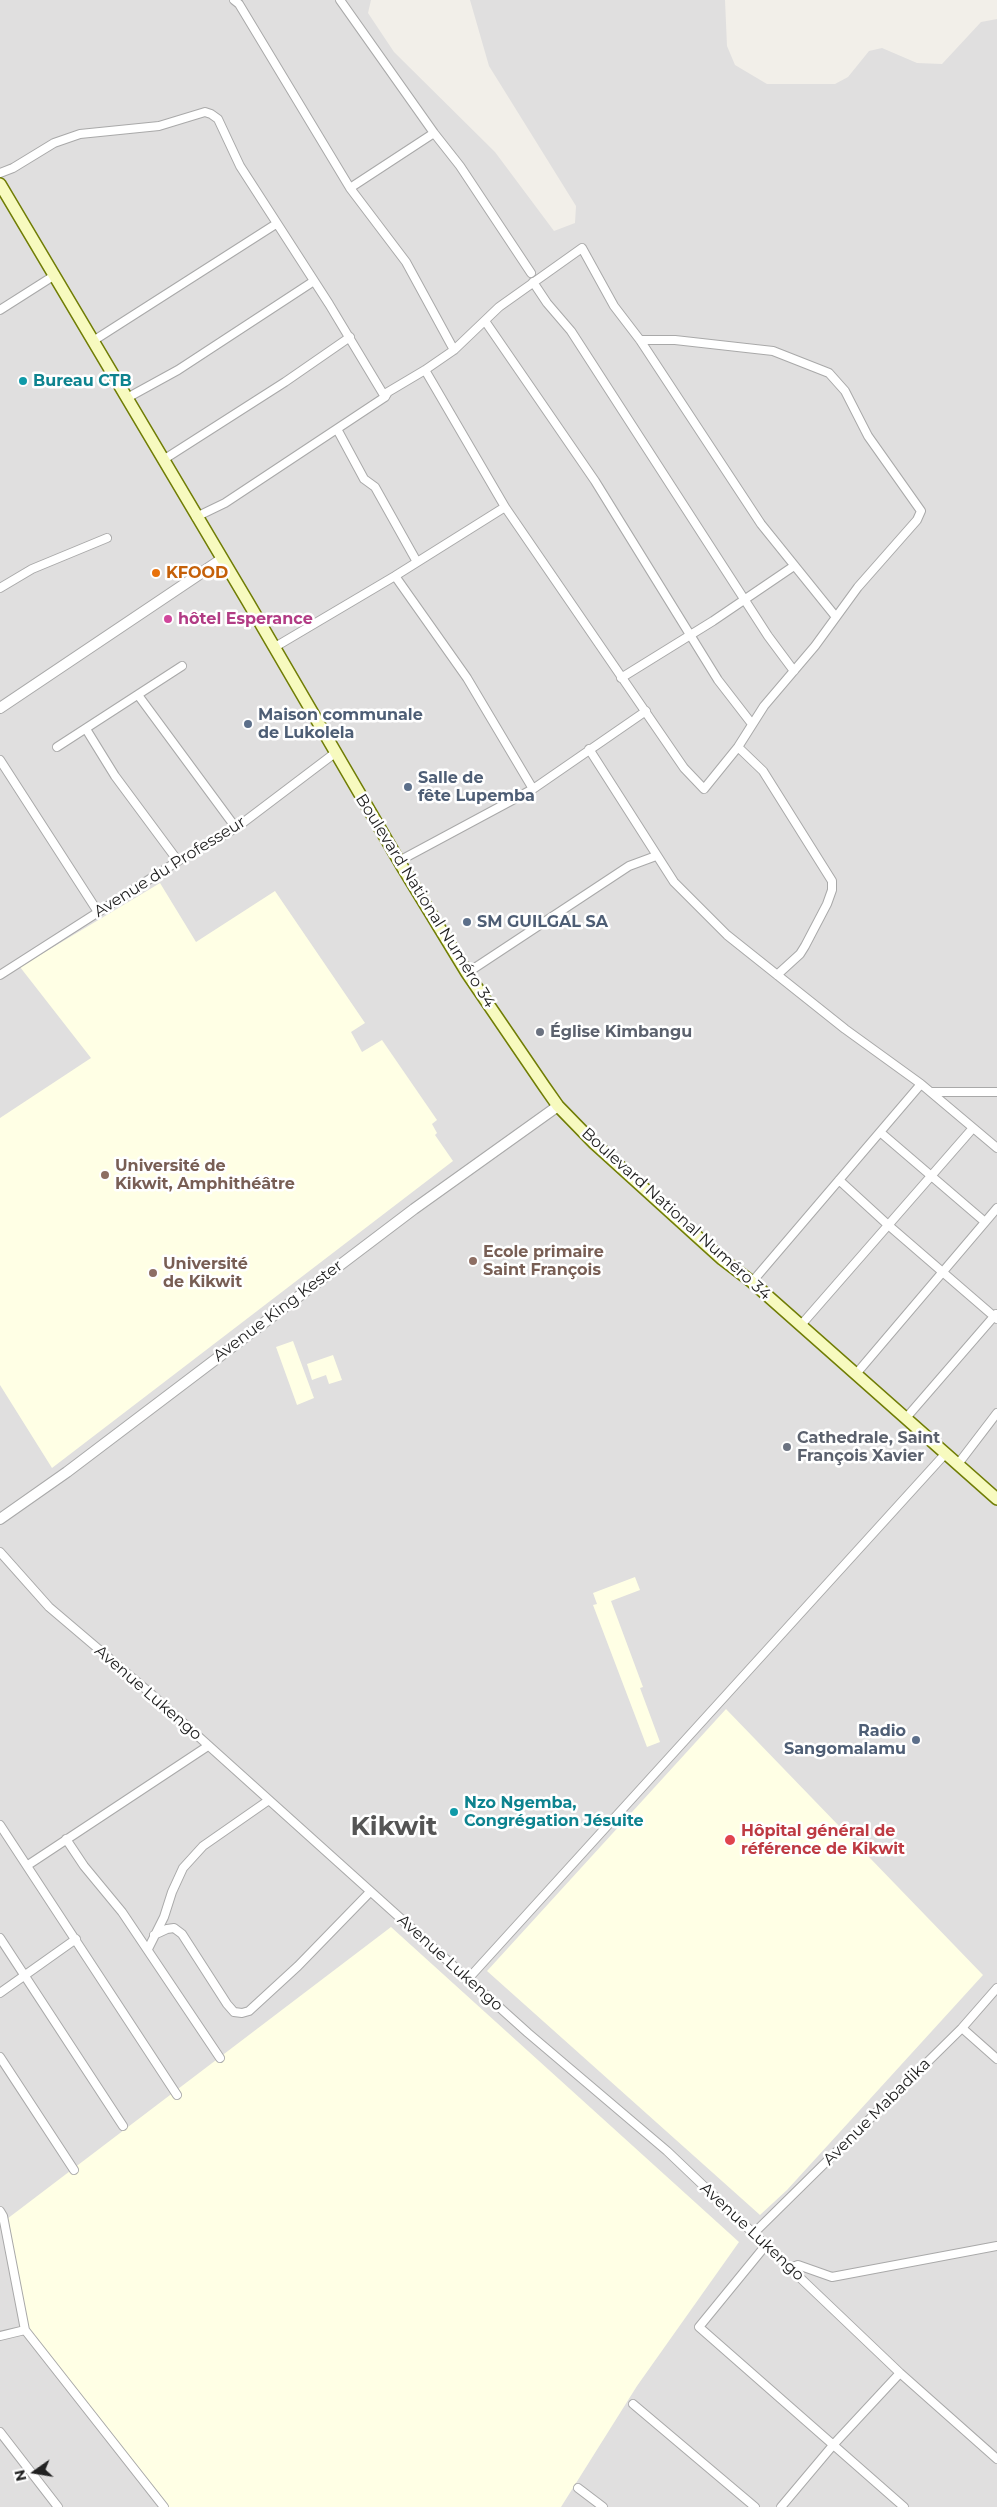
<!DOCTYPE html>
<html>
<head>
<meta charset="utf-8">
<style>
  body { margin:0 }
  #map { position:relative; width:997px; height:2507px; overflow:hidden; background:#f2efe9; font-family:Montserrat,sans-serif }
  canvas { display:block }
  .north { position:absolute; left:10px; top:2447px; width:50px; height:50px; -webkit-text-stroke:4px #fff; paint-order:stroke; rotate:257deg; font-size:14px; font-weight:700; line-height:20px; text-align:center; color:#222 }
  .north::after { content:''; display:block; margin:auto; width:18px; height:22px; background:#222; clip-path:polygon(50% 0,100% 100%,50% 72%,0 100%) }
</style>
</head>
<body>
<div id="map">
<canvas width="997" height="2507"></canvas>
<div class="north">N</div>
</div>
<script>
const ctx = document.querySelector('canvas').getContext('2d');
ctx.lineJoin = 'round';
function fillPath(path, color) {
  ctx.fillStyle = color;
  ctx.fill(path, 'evenodd');
}
function poly(rows) {
  const path = new Path2D();
  for (const r of rows) {
    path.moveTo(r[0], r[1]);
    for (let i = 2; i < r.length; i += 2) path.lineTo(r[i], r[i + 1]);
  }
  return path;
}
function strokePath(path, color, width, dash) {
  ctx.strokeStyle = color;
  ctx.lineWidth = width;
  ctx.lineCap = dash ? 'butt' : 'round';
  ctx.setLineDash(dash || []);
  ctx.stroke(path);
}
function write(font, color, halo, rows, align = 'center') {
  ctx.font = font + ' Montserrat,sans-serif';
  ctx.lineWidth = 5;
  ctx.setLineDash([]);
  ctx.textBaseline = 'middle';
  ctx.strokeStyle = halo;
  ctx.fillStyle = color;
  for (const [text, x, y, turn = 0] of rows) {
    ctx.save();
    ctx.translate(x, y);
    ctx.rotate((+turn || 0) * Math.PI / 180);
    ctx.textAlign = isNaN(turn) ? turn : align;
    if (halo) ctx.strokeText(text, 0, 0);
    ctx.fillText(text, 0, 0);
    ctx.restore();
  }
}
fillPath(poly([
  [0,0,371,0,368,13,394,52,495,152,554,231,575,223,576,206,489,66,470,0,725,0,727,46,735,65,767,84,835,84,848,77,869,51,882,48,917,63,942,64,981,22,997,19,997,2507,0,2507]
]), '#e0dfdf');
fillPath(poly([
  [160,883,196,942,275,891,365,1023,351,1032,362,1052,382,1040,437,1120,432,1124,437,1133,435,1135,453,1161,52,1468,0,1385,0,1118,91,1058,20,967],
  [293,1341,314,1398,297,1405,276,1347],
  [333,1355,342,1380,329,1384,326,1375,312,1380,307,1364],
  [635,1577,640,1590,611,1601,643,1687,640,1688,660,1742,647,1747,593,1605,597,1604,593,1593],
  [726,1709,983,1975,787,2190,760,2215,487,1971],
  [391,1927,739,2242,637,2386,561,2507,162,2507,26,2327,3,2222]
]), '#ffffe5');
const minor = poly([
  [234,0,239,4,350,188,406,262,454,350],
  [340,0,434,133,460,166,531,273],
  [0,173,13,168,54,143,80,134,159,126,205,112,211,114,218,119,240,166,329,304,385,397],
  [350,188,434,133],
  [533,282,547,303,571,331,768,636,794,671],
  [0,310,55,275],
  [485,321,595,481,718,680,752,724],
  [93,341,276,224],
  [425,370,505,507,684,768,704,789,738,747,764,706,815,646,858,587,917,520,921,511,868,436,845,391,829,373,773,351,675,340,640,340],
  [127,398,178,370,314,281],
  [337,429,364,479,375,487,417,562],
  [163,460,285,382,350,337],
  [196,517,225,503,385,397,388,392,425,370,454,350,499,307,582,248,614,306,640,340,761,524,836,617],
  [395,576,467,678,533,789],
  [0,588,32,569,107,538],
  [275,647,395,576,505,507],
  [621,678,713,621,794,566],
  [138,695,236,828],
  [86,729,115,776,178,861],
  [57,747,182,666],
  [738,747,763,771,832,881,832,890,827,904,805,946,800,954,777,975],
  [589,749,674,882,727,935,845,1029,921,1084,997,1148],
  [0,760,98,912],
  [399,861,533,789,646,711],
  [467,973,629,866,656,856],
  [0,975,178,861,236,828,335,753],
  [931,1092,997,1092],
  [880,1132,985,1222],
  [839,1180,887,1224,997,1319],
  [752,1282,921,1084],
  [801,1325,973,1128],
  [856,1374,997,1208],
  [906,1418,996,1314],
  [958,1464,997,1413],
  [0,1552,49,1607,149,1692,528,2033,667,2151,900,2373,997,2459],
  [0,1825,177,2095],
  [66,1839,84,1866,122,1912,220,2058],
  [28,1865,208,1746],
  [154,1935,167,1929,174,1928,182,1934,227,2004,234,2012,242,2013,249,2011,298,1966,370,1892],
  [0,1938,123,2126],
  [148,1949,164,1917,172,1892,183,1868,203,1846,269,1800],
  [468,1979,946,1453],
  [0,1993,76,1939],
  [962,2028,997,2059],
  [0,2057,74,2170],
  [0,2211,3,2216,25,2330,164,2507],
  [754,2233,962,2028,997,1988],
  [766,2245,699,2327,904,2507],
  [790,2268,798,2265,832,2277,997,2246],
  [0,2336,25,2330],
  [633,2404,755,2507],
  [0,2432,58,2507],
  [578,2488,603,2507],
  [781,2507,834,2444,900,2373]
]);
const tertiary = poly([
  [0,708,222,559],
  [0,1519,67,1472,414,1209,558,1106]
]);
const secondary = poly([
  [0,184,248,602,403,868,467,973,544,1086,558,1106,594,1143,722,1259,752,1282,997,1499]
]);
strokePath(minor, '#a9a9a9', 10);
strokePath(tertiary, '#a9a9a9', 12);
strokePath(secondary, '#707d05', 14);
strokePath(minor, '#fff', 8);
strokePath(tertiary, '#fff', 10);
strokePath(secondary, '#f7fabf', 11);
for (const [x, y, r, color] of [
  [23,381,5,"#0f9aa8"],
  [156,573,5,"#e8710a"],
  [168,619,5,"#d1479c"],
  [248,724,5,"#5c6f8a"],
  [408,787,5,"#5c6f8a"],
  [467,922,5,"#5c6f8a"],
  [540,1032,5,"#6b7280"],
  [105,1175,5,"#8d6e63"],
  [473,1261,5,"#8d6e63"],
  [153,1273,5,"#8d6e63"],
  [787,1447,5,"#6b7280"],
  [916,1740,5,"#5c6f8a"],
  [454,1812,5,"#0f9aa8"],
  [730,1840,6,"#e0444e"]
]) {
  const dot = new Path2D();
  dot.arc(x, y, r, 0, 2 * Math.PI);
  ctx.fillStyle = color;
  ctx.fill(dot);
  strokePath(dot, '#fff', 2);
}
write('bold 16px', '#0d838f', '#fff', [
  ["Bureau CTB",33,381],
  ["Nzo Ngemba,",464,1803],
  ["Congrégation Jésuite",464,1821]
], 'left');
write('bold 16px', '#c56008', '#fff', [
  ["KFOOD",166,573]
], 'left');
write('bold 16px', '#b23c85', '#fff', [
  ["hôtel Esperance",178,619]
], 'left');
write('bold 16px', '#4e5e75', '#fff', [
  ["Maison communale",258,715],
  ["de Lukolela",258,733],
  ["Salle de",418,778],
  ["fête Lupemba",418,796],
  ["SM GUILGAL SA",477,922],
  ["Radio",906,1731,"right"],
  ["Sangomalamu",906,1749,"right"]
], 'left');
write('16px', '#222', '#fff', [
  ["Avenue du Professeur",170,867,-32],
  ["Boulevard National Numéro 34",425,901,58],
  ["Boulevard National Numéro 34",676,1214,42],
  ["Avenue King Kester",278,1311,-37],
  ["Avenue Lukengo",148,1693,41],
  ["Avenue Lukengo",450,1963,42],
  ["Avenue Mabadika",877,2112,-45],
  ["Avenue Lukengo",752,2232,43]
]);
write('bold 16px', '#5b616d', '#fff', [
  ["Église Kimbangu",550,1032],
  ["Cathedrale, Saint",797,1438],
  ["François Xavier",797,1456]
], 'left');
write('bold 16px', '#785e54', '#fff', [
  ["Université de",115,1166],
  ["Kikwit, Amphithéâtre",115,1184],
  ["Ecole primaire",483,1252],
  ["Saint François",483,1270],
  ["Université",163,1264],
  ["de Kikwit",163,1282]
], 'left');
write('bold 16px', '#be3a42', '#fff', [
  ["Hôpital général de",741,1831],
  ["référence de Kikwit",741,1849]
], 'left');
write('bold 26px', '#555', '#fff', [
  ["Kikwit",394,1827]
]);
</script>
</body>
</html>
